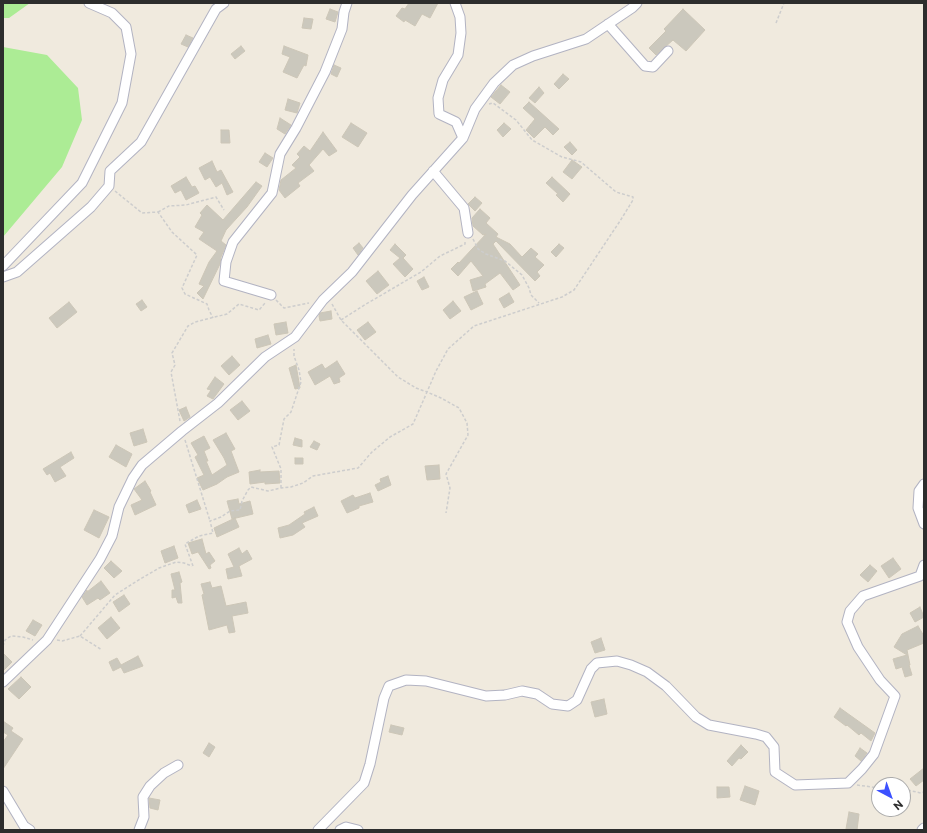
<!DOCTYPE html>
<html>
<head>
<meta charset="utf-8">
<style>
  body { margin:0 }
  #map { position:relative; width:927px; height:833px; overflow:hidden; background:#f0eade; font-family:Commissioner,sans-serif }
  canvas { display:block }
  .frame { position:absolute; inset:0; border:4px solid #2d2d2d; pointer-events:none }
  .north { position:absolute; left:871px; top:777px; width:40px; height:40px; box-sizing:border-box; background:#fff; border:1px solid #ababab; border-radius:50%; rotate:139deg; font-size:11px; font-weight:700; line-height:16px; text-align:center; color:#2d2d2d }
  .north::after { content:''; display:block; margin:auto; width:14px; height:18px; background:#3c51ff; clip-path:polygon(50% 0,100% 100%,50% 72%,0 100%) }
</style>
</head>
<body>
<div id="map">
<canvas width="927" height="833"></canvas>
<div class="frame"></div>
<div class="north">N</div>
</div>
<script>
const ctx = document.querySelector('canvas').getContext('2d');
ctx.lineJoin = 'round';
function fillPath(path, color) {
  ctx.fillStyle = color;
  ctx.fill(path, 'evenodd');
}
function poly(rows) {
  const path = new Path2D();
  for (const r of rows) {
    path.moveTo(r[0], r[1]);
    for (let i = 2; i < r.length; i += 2) path.lineTo(r[i], r[i + 1]);
  }
  return path;
}
function strokePath(path, color, width, dash) {
  ctx.strokeStyle = color;
  ctx.lineWidth = width;
  ctx.lineCap = dash ? 'butt' : 'round';
  ctx.setLineDash(dash || []);
  ctx.stroke(path);
}
fillPath(poly([
  [3,3,30,3,9,18,3,18],
  [3,47,47,55,78,88,82,120,62,167,3,237]
]), '#acec95');
const building = poly([
  [409,3,438,3,430,18,422,14,415,26,405,20,404,22,396,16,402,8,405,9,409,3],
  [330,9,338,12,335,22,326,19,330,9],
  [683,9,705,30,686,51,673,40,656,55,649,48,666,31,664,29,683,9],
  [304,18,313,19,311,29,302,28,304,18],
  [186,35,193,38,188,47,181,44,186,35],
  [241,46,245,51,235,59,231,54,241,46],
  [284,46,308,55,306,66,304,65,297,78,283,72,290,57,282,54,284,46],
  [334,65,341,68,337,77,331,74,334,65],
  [563,74,569,79,559,89,554,84,563,74],
  [501,85,510,92,500,104,491,97,501,85],
  [539,87,544,93,535,103,529,98,539,87],
  [288,99,300,103,297,113,285,110,288,99],
  [529,102,559,129,553,135,545,127,534,138,526,130,535,119,523,108,529,102],
  [280,118,291,125,285,134,277,129,280,118],
  [351,123,367,133,358,147,342,137,351,123],
  [504,123,511,129,503,137,497,130,504,123],
  [221,130,229,130,230,143,221,143,221,130],
  [323,132,337,151,329,156,323,149,309,165,314,171,298,183,300,186,285,198,279,190,281,180,296,168,292,165,300,157,297,154,304,146,310,151,323,132],
  [570,142,577,150,572,155,564,147,570,142],
  [265,153,273,158,267,167,259,162,265,153],
  [572,160,582,167,572,179,563,172,572,160],
  [212,161,217,172,221,170,233,192,227,195,222,183,216,187,210,177,205,180,199,168,212,161],
  [186,177,192,187,195,186,199,193,186,200,181,190,175,193,171,186,186,177],
  [552,177,570,194,563,202,556,195,558,194,546,183,552,177],
  [256,182,262,186,247,207,226,230,221,241,226,245,221,257,220,264,203,299,197,293,204,286,199,284,209,262,217,251,199,239,204,232,195,227,202,215,200,213,207,205,223,220,256,182],
  [475,197,482,203,475,211,468,204,475,197],
  [480,209,490,218,486,223,498,234,496,237,510,244,522,257,531,248,538,254,535,257,544,265,537,272,540,276,535,281,496,241,493,244,520,285,513,290,500,273,485,284,486,287,473,291,470,280,483,276,471,261,458,276,451,269,458,262,459,263,486,234,483,235,473,226,472,218,480,209],
  [359,243,363,248,358,255,353,248,359,243],
  [395,244,406,255,403,258,413,269,405,277,393,264,400,258,390,250,395,244],
  [559,244,564,248,556,257,551,252,559,244],
  [378,271,389,285,377,294,366,281,378,271],
  [424,277,429,287,422,290,417,281,424,277],
  [477,291,483,304,471,310,464,297,477,291],
  [509,293,514,302,504,308,499,299,509,293],
  [142,300,147,307,141,311,136,304,142,300],
  [453,301,461,311,450,319,443,310,453,301],
  [69,302,77,312,57,328,49,318,69,302],
  [331,311,332,319,320,321,319,316,320,313,331,311],
  [286,322,288,333,276,335,274,324,286,322],
  [368,322,376,332,365,340,357,330,368,322],
  [268,335,271,344,257,348,255,339,268,335],
  [232,356,240,365,229,375,221,366,232,356],
  [337,361,345,374,339,378,340,382,334,384,330,376,315,385,308,372,322,364,325,369,337,361],
  [296,365,300,388,295,389,289,368,296,365],
  [215,377,224,384,213,399,207,396,211,390,207,389,215,377],
  [242,401,250,411,238,420,230,410,242,401],
  [186,407,190,417,184,421,179,410,186,407],
  [143,429,147,442,134,446,130,433,143,429],
  [226,433,235,449,231,451,239,472,227,477,217,484,203,490,197,478,204,475,195,457,198,455,191,443,204,436,210,448,204,451,208,461,206,461,212,475,227,465,224,458,213,440,226,433],
  [295,438,302,440,302,447,293,445,295,438],
  [314,441,320,444,317,450,310,447,314,441],
  [116,445,132,454,126,467,109,457,116,445],
  [71,452,74,458,60,467,66,476,55,482,50,473,47,475,43,469,71,452],
  [295,458,303,458,303,464,295,464,295,458],
  [439,465,440,479,427,480,425,466,439,465],
  [260,470,260,472,279,471,280,483,265,484,265,482,250,484,249,472,260,470],
  [388,476,391,485,378,491,375,485,381,482,380,479,388,476],
  [145,481,151,491,150,492,156,505,135,515,131,505,142,500,134,489,145,481],
  [370,493,373,502,359,506,359,508,347,513,341,501,353,495,355,498,370,493],
  [238,499,239,504,250,501,253,514,232,519,227,501,238,499],
  [197,500,201,509,189,513,186,505,197,500],
  [314,507,318,516,302,523,305,527,293,535,280,538,278,528,289,525,305,514,304,512,314,507],
  [94,510,109,517,99,538,84,530,94,510],
  [235,518,239,527,217,537,214,528,235,518],
  [202,539,206,554,209,552,215,561,210,565,211,568,209,569,198,552,192,554,188,543,202,539],
  [174,546,178,558,165,563,161,551,174,546],
  [239,548,242,554,247,550,252,559,239,566,242,576,228,579,226,569,234,567,228,554,239,548],
  [893,558,901,569,889,578,881,566,893,558],
  [111,561,122,571,114,578,104,568,111,561],
  [870,565,877,571,868,582,860,575,870,565],
  [179,572,182,582,180,583,182,603,178,603,176,597,172,598,172,590,175,590,171,574,179,572],
  [101,581,110,593,100,600,98,598,87,605,82,597,87,590,87,592,101,581],
  [210,582,212,588,221,586,226,606,246,602,248,613,232,616,235,632,229,633,227,625,209,630,202,595,204,594,201,584,210,582],
  [124,595,130,604,119,612,113,602,124,595],
  [920,607,924,617,915,622,910,613,920,607],
  [111,617,120,628,107,639,98,628,111,617],
  [33,620,42,625,35,636,26,631,33,620],
  [918,626,924,636,924,643,907,650,910,665,909,665,912,675,905,677,902,667,896,669,893,659,907,655,894,647,902,634,918,626],
  [601,638,605,650,595,653,591,642,601,638],
  [3,653,12,662,3,671,3,653],
  [138,656,143,666,124,673,121,667,113,671,109,662,117,658,121,665,138,656],
  [21,677,31,687,19,699,8,689,21,677],
  [604,699,607,714,595,717,591,702,604,699],
  [840,708,875,733,871,741,861,733,859,735,847,725,846,726,834,717,840,708],
  [3,721,13,728,11,731,23,739,3,769,3,742,8,735,3,732,3,721],
  [391,725,404,728,402,735,389,732,391,725],
  [209,743,215,747,209,757,203,753,209,743],
  [741,745,748,752,741,759,739,758,732,766,727,761,741,745],
  [860,748,867,753,861,761,855,756,860,748],
  [924,768,924,780,916,786,910,779,924,768],
  [745,786,759,791,755,805,740,800,745,786],
  [717,787,729,787,730,797,717,798,717,787],
  [149,798,160,800,158,810,150,808,149,798],
  [849,812,859,814,857,830,846,829,849,812]
]);
fillPath(building, '#cbc8bd');
strokePath(building, '#ccc6b7', 1);
const minor = poly([
  [455,3,460,17,461,33,458,55,443,80,438,98,439,114,456,122,463,138],
  [608,24,645,66,653,67,668,51],
  [433,171,464,208,468,233],
  [3,266,82,183,122,103,131,54,126,27,112,13,89,3],
  [3,277,17,272,91,207,109,186,110,171,141,142,216,9,224,3],
  [271,295,224,281,226,262,233,242,272,193,280,154,296,128,325,72,342,29,344,12,347,3],
  [924,484,919,491,918,508,924,524],
  [3,682,47,640,100,559,112,536,119,507,133,478,142,465,182,431,218,403,265,357,295,337,323,300,352,272,412,195,463,138,475,109,494,83,513,65,533,56,586,39,632,8,637,3],
  [3,791,24,826,30,830],
  [139,830,144,817,143,797,150,786,164,773,178,765],
  [318,830,364,783,370,764,384,698,389,686,406,680,426,681,486,696,505,695,522,691,537,694,552,704,568,706,577,700,591,669,597,663,617,661,631,665,647,672,666,686,696,717,709,725,756,734,766,737,774,747,775,772,795,785,848,783,862,769,874,754,895,696,880,680,858,647,847,622,850,611,863,596,920,576,924,565],
  [340,830,346,827,358,830],
  [922,830,924,828]
]);
strokePath(minor, '#b2b3c2', 11);
strokePath(poly([
  [776,23,784,3],
  [115,191,142,213,158,212,172,232,197,255,182,288,185,294,207,304,209,310,213,318],
  [158,212,169,206,186,205,216,197,224,210],
  [473,239,478,249,486,254,505,261,522,275,529,288,531,295,539,303],
  [276,300,284,308,309,303],
  [332,304,341,320,398,377,416,388,427,392,436,371,448,349,474,326,562,297,574,290,620,221,633,200,633,197,616,192,581,162,562,157,532,140,516,120,493,103,489,104],
  [341,320,366,304,421,272,440,256,465,244,465,242],
  [180,421,171,372,175,365,172,353,188,326,195,322,227,314,239,304,259,310,266,302],
  [185,440,210,521],
  [281,488,281,469,272,447,279,445,284,419,291,412,301,382,299,370,294,356,294,349],
  [193,566,185,544,199,536,213,533,210,521,221,517,230,511,240,510,242,501,248,490,251,487,268,491,281,488,291,487,303,483,313,476,358,468,372,452,390,437,413,424,427,392,441,398,459,408,467,423,468,435,446,474,450,488,446,513],
  [80,636,115,595,137,581,159,568,176,562,184,563,192,566],
  [57,640,62,641,80,636,102,650],
  [3,646,5,640,11,636,23,637,33,640],
  [857,785,879,788],
  [903,789,921,793,924,792]
]), '#cdcdcd', 1.5, [3, 2]);
strokePath(minor, '#fff', 9);
</script>
</body>
</html>
